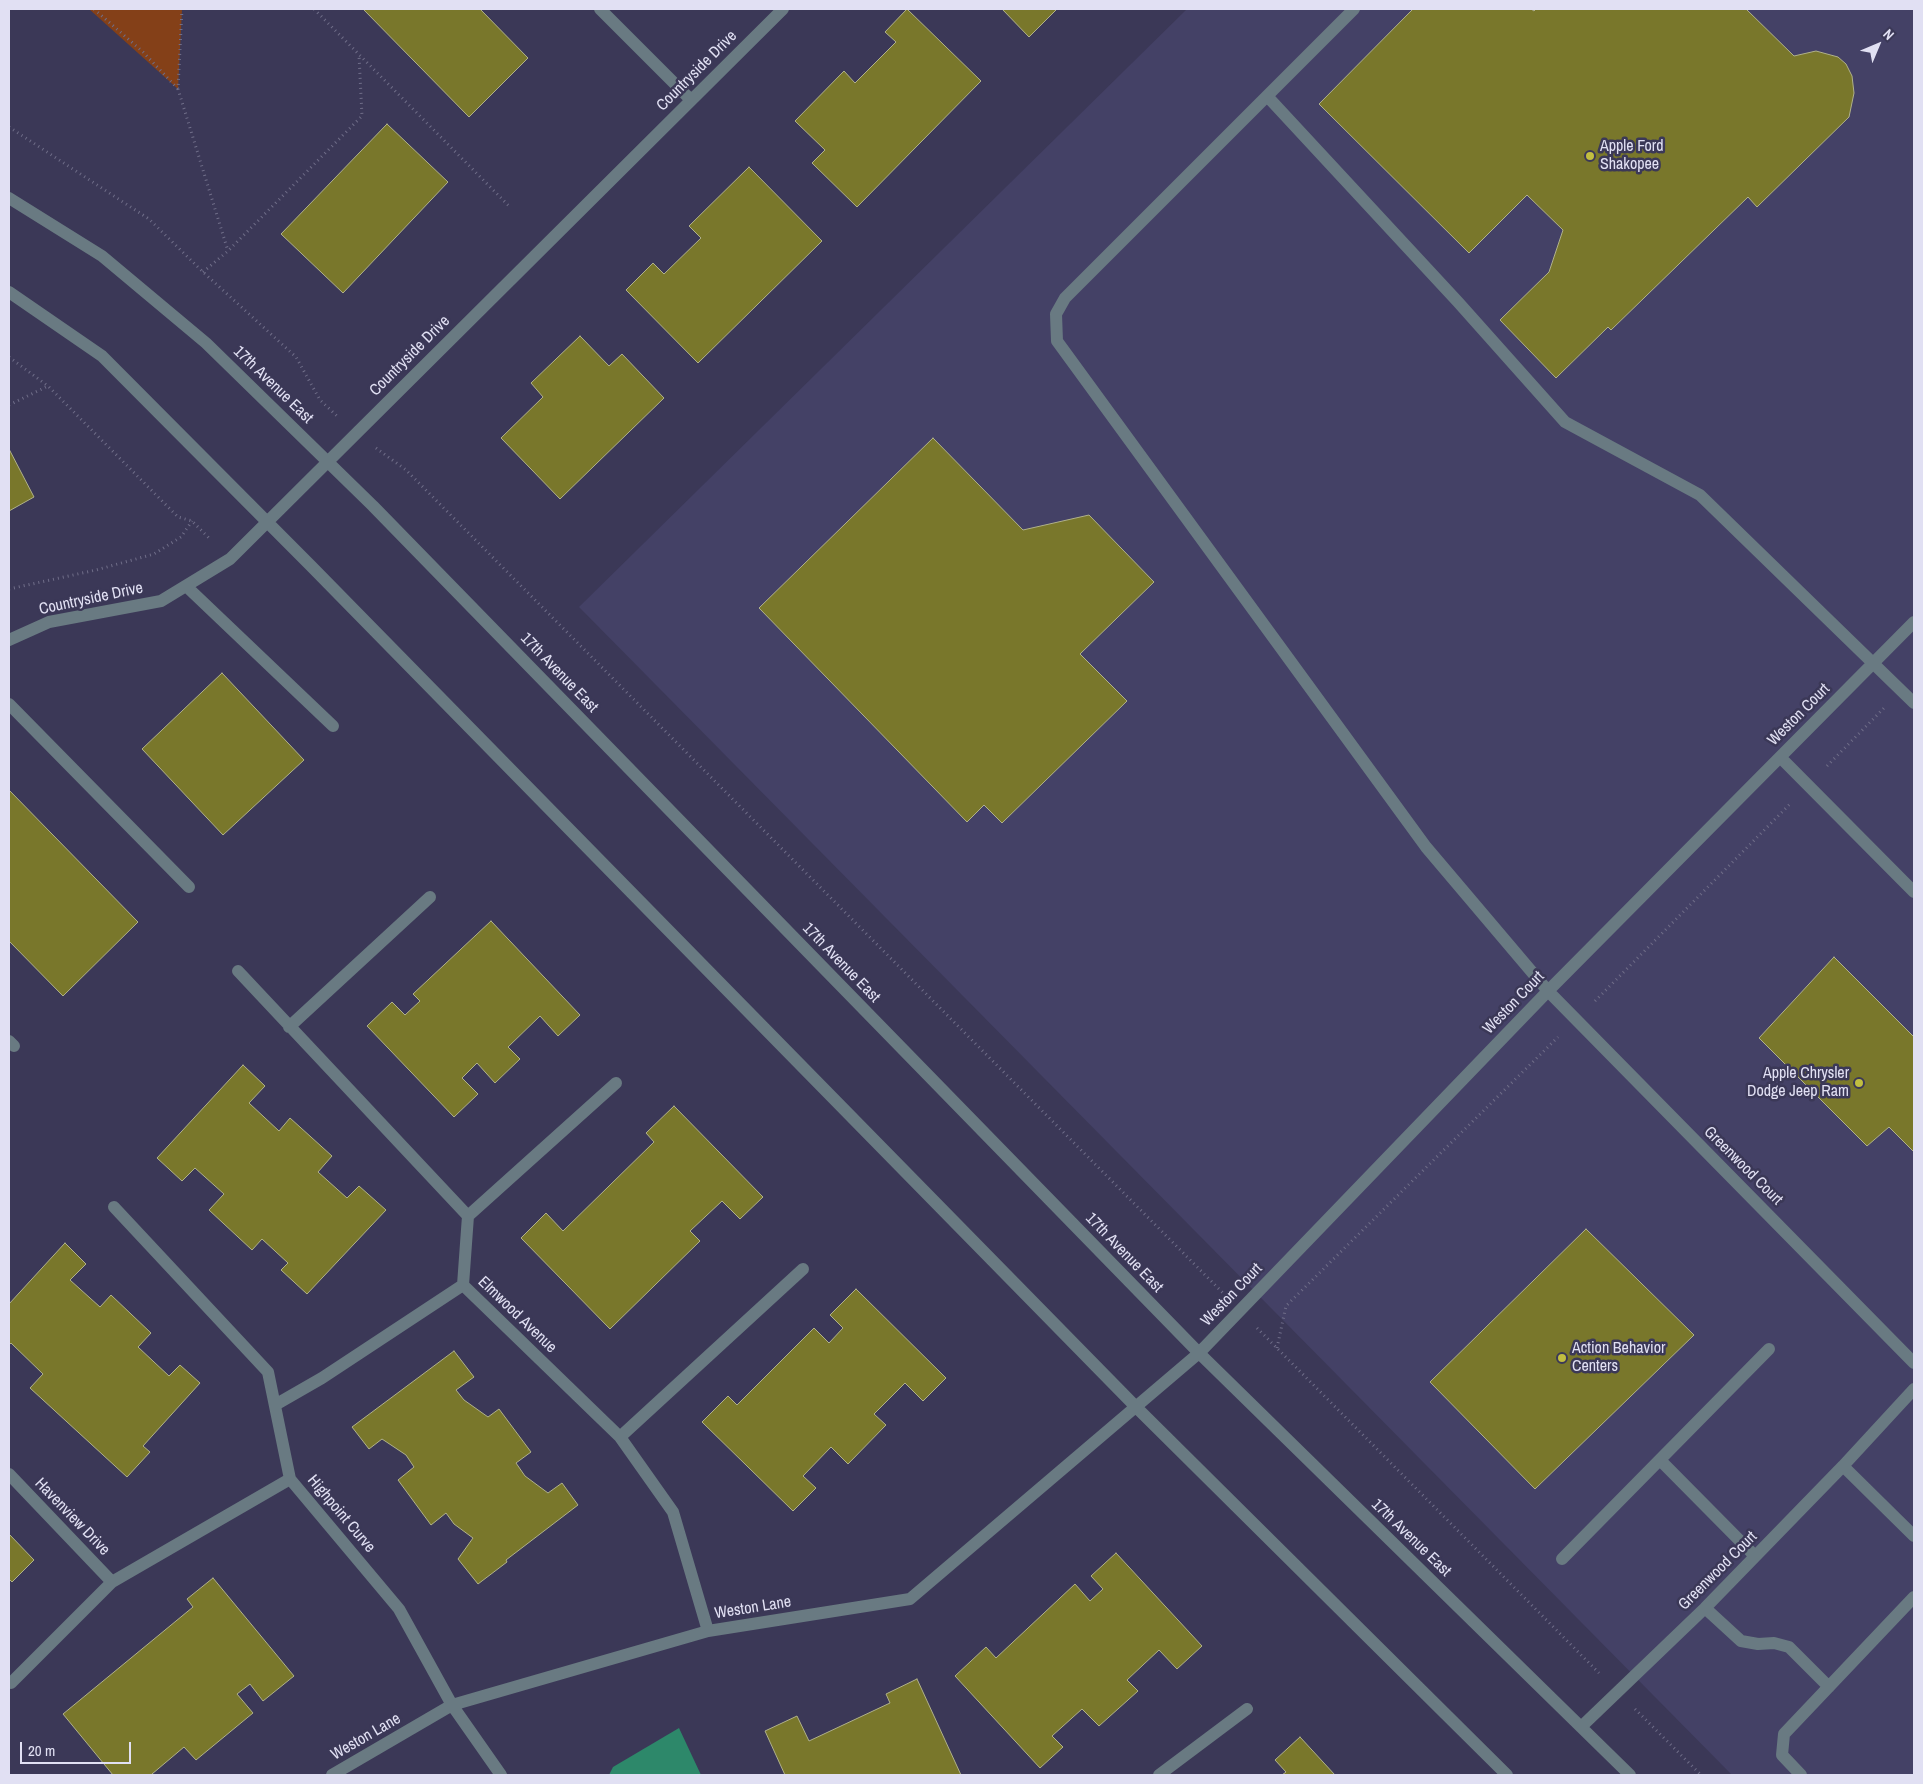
<!DOCTYPE html>
<html>
<head>
<meta charset="utf-8">
<style>
  body { margin:0 }
  #map { position:relative; width:1923px; height:1784px; overflow:hidden; background:#3b3857; font-family:"Archivo Narrow",sans-serif }
  canvas { display:block }
  .frame { position:absolute; inset:0; border:10px solid #e1e0f3; pointer-events:none }
  .north { position:absolute; left:1853px; top:20px; width:50px; height:50px; -webkit-text-stroke:4px #3b3857; paint-order:stroke; rotate:45deg; font-size:14px; font-weight:700; line-height:20px; text-align:center; color:#e1e0f3 }
  .north::after { content:''; display:block; margin:auto; width:18px; height:22px; background:#e1e0f3; clip-path:polygon(50% 0,100% 100%,50% 72%,0 100%) }
  .scale { position:absolute; left:20px; top:1742px; width:111px; height:22px; box-sizing:border-box; border:2px solid #e1e0f3; border-top:0; padding-left:6px; font-size:15px; line-height:18px; white-space:nowrap; color:#e1e0f3; -webkit-text-stroke:4px #3b3857; paint-order:stroke }
</style>
</head>
<body>
<div id="map">
<canvas width="1923" height="1784"></canvas>
<div class="frame"></div>
<div class="north">N</div>
<div class="scale">20 m</div>
</div>
<script>
const ctx = document.querySelector('canvas').getContext('2d');
ctx.lineJoin = 'round';
function fillPath(path, color) {
  ctx.fillStyle = color;
  ctx.fill(path, 'evenodd');
}
function poly(rows) {
  const path = new Path2D();
  for (const r of rows) {
    path.moveTo(r[0], r[1]);
    for (let i = 2; i < r.length; i += 2) path.lineTo(r[i], r[i + 1]);
  }
  return path;
}
function strokePath(path, color, width, dash) {
  ctx.strokeStyle = color;
  ctx.lineWidth = width;
  ctx.lineCap = dash ? 'butt' : 'round';
  ctx.setLineDash(dash || []);
  ctx.stroke(path);
}
function write(font, color, halo, rows, align = 'center') {
  ctx.font = font + ' "Archivo Narrow",sans-serif';
  ctx.lineWidth = 5;
  ctx.setLineDash([]);
  ctx.textBaseline = 'middle';
  ctx.strokeStyle = halo;
  ctx.fillStyle = color;
  for (const [text, x, y, turn = 0] of rows) {
    ctx.save();
    ctx.translate(x, y);
    ctx.rotate((+turn || 0) * Math.PI / 180);
    ctx.textAlign = isNaN(turn) ? turn : align;
    if (halo) ctx.strokeText(text, 0, 0);
    ctx.fillText(text, 0, 0);
    ctx.restore();
  }
}
fillPath(poly([
  [1187,9,1914,9,1914,1775,1732,1775,579,607]
]), '#444166');
fillPath(poly([
  [89,9,182,9,178,89]
]), '#844018');
fillPath(poly([
  [679,1728,701,1775,609,1775,613,1767]
]), '#2d886a');
const building = poly([
  [363,9,480,9,528,58,469,117,363,9],
  [907,9,981,81,857,207,812,163,825,150,795,121,844,71,855,83,896,42,885,32,907,9],
  [1002,9,1057,9,1029,37,1002,9],
  [1413,9,1531,9,1534,11,1536,9,1746,9,1794,56,1816,51,1838,57,1846,64,1852,76,1854,93,1849,117,1757,207,1748,197,1611,330,1608,327,1556,378,1500,320,1549,272,1563,230,1527,195,1469,253,1319,104,1413,9],
  [387,124,448,182,343,293,281,234,387,124],
  [749,167,822,241,698,363,626,290,653,263,664,274,701,238,689,226,749,167],
  [580,336,609,366,622,354,664,398,560,499,501,438,543,397,531,383,580,336],
  [933,438,1023,530,1089,515,1154,582,1080,654,1127,701,1002,823,984,805,967,822,759,608,933,438],
  [9,449,34,497,9,511,9,449],
  [222,673,304,760,223,835,142,749,222,673],
  [9,790,138,922,63,996,9,941,9,790],
  [491,921,580,1015,558,1036,540,1016,508,1047,520,1059,495,1083,477,1063,462,1078,478,1094,454,1117,367,1026,392,1002,405,1015,420,1001,413,994,491,921],
  [1834,957,1914,1037,1914,1152,1889,1127,1867,1146,1759,1038,1834,957],
  [243,1065,265,1086,249,1103,279,1131,290,1118,332,1156,318,1172,347,1198,359,1186,386,1210,307,1294,281,1270,288,1263,262,1239,252,1250,209,1210,224,1194,195,1168,182,1181,157,1158,243,1065],
  [674,1106,763,1197,740,1219,722,1201,690,1231,700,1241,610,1329,521,1238,546,1213,563,1231,654,1142,646,1133,674,1106],
  [1586,1229,1694,1335,1535,1489,1430,1382,1586,1229],
  [65,1243,86,1264,70,1280,100,1307,111,1295,151,1333,138,1347,169,1376,180,1365,200,1383,143,1446,150,1452,127,1477,30,1388,43,1374,11,1343,9,1345,9,1304,65,1243],
  [856,1289,946,1378,923,1401,905,1383,874,1414,886,1425,848,1464,831,1447,803,1476,816,1488,793,1511,702,1422,728,1396,737,1405,814,1328,829,1343,843,1328,830,1315,856,1289],
  [454,1351,474,1377,456,1390,464,1400,488,1417,499,1409,531,1452,516,1463,525,1476,548,1493,562,1483,578,1505,506,1560,507,1562,478,1584,458,1559,473,1538,454,1524,446,1513,431,1525,398,1480,414,1467,406,1455,382,1439,369,1449,352,1427,454,1351],
  [9,1534,34,1560,12,1582,9,1579,9,1534],
  [1116,1553,1202,1646,1177,1669,1159,1650,1127,1680,1138,1691,1099,1726,1082,1709,1052,1736,1063,1747,1040,1768,955,1676,986,1647,996,1658,1075,1584,1090,1601,1103,1589,1091,1576,1116,1553],
  [213,1578,294,1676,263,1701,250,1684,237,1694,253,1713,196,1760,184,1747,152,1774,154,1775,113,1775,63,1714,193,1607,187,1599,213,1578],
  [917,1679,961,1775,785,1775,765,1731,797,1716,809,1741,890,1703,886,1694,917,1679],
  [1300,1737,1335,1775,1282,1775,1286,1772,1275,1760,1300,1737]
]);
fillPath(building, '#79772b');
strokePath(building, '#b0b18a', 1);
strokePath(poly([
  [94,9,143,52,178,89],
  [182,9,178,89,228,251],
  [314,9,510,207],
  [9,127,149,219,203,272,296,357,320,400,337,416],
  [203,272,228,251,362,116,359,55],
  [9,357,48,386,178,517,192,521,211,540],
  [9,405,48,386],
  [376,448,406,470,1223,1293],
  [9,589,96,570,154,554,181,537,192,521],
  [1827,766,1884,708],
  [1595,1001,1791,803],
  [1257,1328,1599,1673],
  [1277,1348,1286,1306,1558,1037],
  [1635,1709,1701,1775]
]), '#706e89', 3, [1, 4]);
strokePath(poly([
  [600,9,691,100],
  [1354,9,1065,298,1056,314,1057,341,1426,847,1548,991,1914,1363],
  [1267,96,1458,302,1565,422,1700,495,1914,703],
  [9,198,102,256,206,343,373,506,1199,1353,1630,1775],
  [9,292,102,356,312,567,1136,1407,1507,1775],
  [186,586,333,726],
  [9,640,49,622,161,601,230,559,783,9],
  [9,704,189,887],
  [1780,757,1914,892],
  [238,971,468,1216,463,1285,620,1437,673,1512,708,1631],
  [289,1027,430,897],
  [9,1041,14,1046],
  [114,1207,268,1372,290,1479,399,1609,452,1705,501,1775],
  [468,1216,616,1083],
  [275,1405,322,1378,463,1285],
  [620,1437,803,1269],
  [1660,1460,1755,1556],
  [1843,1466,1914,1536],
  [9,1474,112,1582],
  [1562,1559,1769,1349],
  [1705,1608,1741,1641,1758,1644,1774,1643,1789,1647,1829,1687],
  [11,1683,112,1582,290,1479],
  [1581,1727,1705,1608,1843,1466,1914,1389],
  [332,1775,452,1705,708,1631,910,1599,1199,1353,1548,991,1914,622],
  [1159,1775,1247,1709],
  [1801,1775,1782,1755,1784,1734,1914,1597]
]), '#697a82', 12);
for (const [x, y, r, color] of [
  [1590,156,5,"#c1be40"],
  [1859,1083,5,"#c1be40"],
  [1562,1358,5,"#c1be40"]
]) {
  const dot = new Path2D();
  dot.arc(x, y, r, 0, 2 * Math.PI);
  ctx.fillStyle = color;
  ctx.fill(dot);
  strokePath(dot, '#3b3857', 2);
}
write('16px', '#e1e0f3', '#3b3857', [
  ["Countryside Drive",697,71,-45],
  ["Countryside Drive",410,356,-45],
  ["17th Avenue East",273,385,44],
  ["Countryside Drive",91,599,-12],
  ["17th Avenue East",559,673,46],
  ["Weston Court",1799,715,-45],
  ["17th Avenue East",841,963,46],
  ["Weston Court",1514,1003,-46],
  ["Greenwood Court",1743,1166,45],
  ["17th Avenue East",1124,1253,46],
  ["Weston Court",1232,1295,-46],
  ["Elmwood Avenue",517,1315,44],
  ["Highpoint Curve",341,1514,50],
  ["Havenview Drive",72,1517,46],
  ["17th Avenue East",1411,1538,44],
  ["Greenwood Court",1718,1571,-45],
  ["Weston Lane",753,1608,-9],
  ["Weston Lane",366,1737,-30]
]);
write('16px', '#e1e0f3', '#3b3857', [
  ["Apple Ford",1600,147],
  ["Shakopee",1600,165],
  ["Apple Chrysler",1849,1074,"right"],
  ["Dodge Jeep Ram",1849,1092,"right"],
  ["Action Behavior",1572,1349],
  ["Centers",1572,1367]
], 'left');
</script>
</body>
</html>
